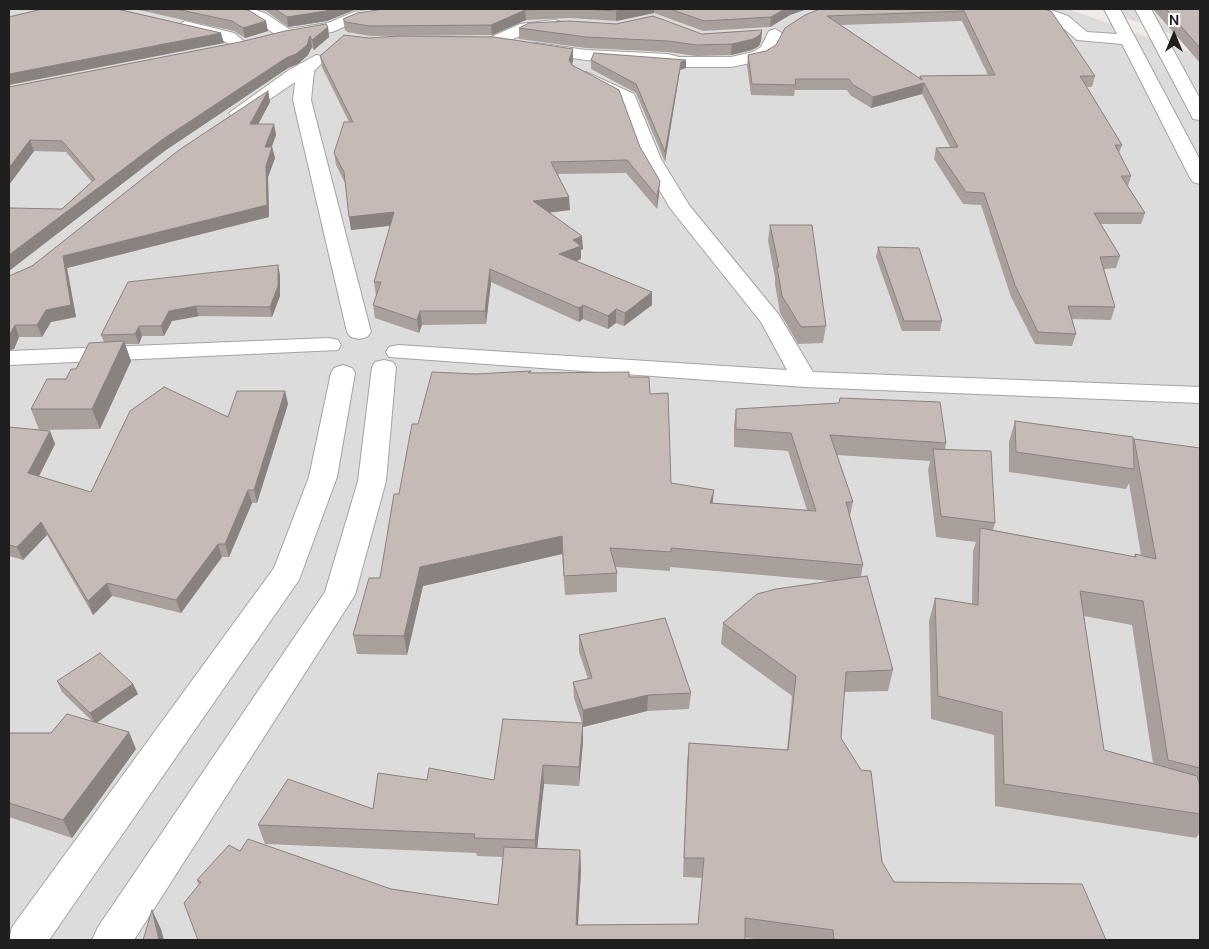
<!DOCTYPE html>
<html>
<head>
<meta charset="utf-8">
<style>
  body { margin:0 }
  #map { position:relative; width:1209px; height:949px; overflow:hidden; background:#f0ebe6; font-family:"DM Sans",sans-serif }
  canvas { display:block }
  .frame { position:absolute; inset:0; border:10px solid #1f1f1f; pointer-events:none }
  .north { position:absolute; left:1149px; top:10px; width:50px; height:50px; -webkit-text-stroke:4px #fff; paint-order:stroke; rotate:0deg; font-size:14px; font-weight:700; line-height:20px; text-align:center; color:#1f1f1f }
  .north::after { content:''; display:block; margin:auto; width:18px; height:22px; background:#1f1f1f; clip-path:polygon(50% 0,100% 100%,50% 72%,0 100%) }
</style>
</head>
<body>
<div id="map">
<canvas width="1209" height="949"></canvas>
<div class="frame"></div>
<div class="north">N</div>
</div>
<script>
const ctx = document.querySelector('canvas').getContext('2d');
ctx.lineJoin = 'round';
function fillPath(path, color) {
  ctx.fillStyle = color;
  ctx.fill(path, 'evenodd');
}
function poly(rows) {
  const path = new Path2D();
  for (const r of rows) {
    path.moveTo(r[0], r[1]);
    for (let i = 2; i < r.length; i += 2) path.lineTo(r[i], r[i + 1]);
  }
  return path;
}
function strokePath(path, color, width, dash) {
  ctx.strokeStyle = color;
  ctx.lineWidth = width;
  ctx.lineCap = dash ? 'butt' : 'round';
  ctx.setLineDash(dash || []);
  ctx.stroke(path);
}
fillPath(poly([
  [9,9,1068,9,1200,56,1200,940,9,940],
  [1100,9,1200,9,1200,44]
]), '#dddcdd');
const minor = poly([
  [231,9,253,9,265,13,289,29,328,23,354,12,376,9,413,9,405,14,358,21,332,32,285,39,279,37,253,19,233,12,231,9],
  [1025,9,1048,9,1068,16,1087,32,1117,34,1104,9,1120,9,1200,160,1200,184,1193,182,1190,178,1122,44,1077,40,1056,22,1027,12,1025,9],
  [1135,9,1151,9,1200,99,1200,120,1193,119,1191,115,1135,9],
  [555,20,561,22,563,25,561,28,529,32,495,47,489,46,487,42,489,38,520,24,555,20],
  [185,21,234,33,250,46,248,50,242,51,222,40,179,29,177,26,185,21],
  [775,29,783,34,774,54,765,60,731,67,678,67,667,64,586,60,536,53,530,52,528,48,530,44,536,43,586,50,668,54,679,57,731,57,753,52,761,47,769,31,775,29],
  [316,55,322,56,325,60,314,71,311,100,371,332,367,337,359,339,351,337,347,332,293,100,295,82,244,117,232,117,229,113,289,70,316,55],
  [586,72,634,94,661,159,689,205,779,315,813,372,1200,387,1200,403,805,387,389,357,386,352,389,347,398,345,787,370,761,322,670,208,641,159,620,101,580,81,577,77,580,73,586,72],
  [329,338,338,340,341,345,338,350,9,365,9,351,329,338],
  [384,360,393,362,396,367,386,481,355,595,134,940,92,940,98,927,325,592,358,481,372,367,375,362,384,360],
  [343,365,352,368,355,373,337,477,299,580,49,940,9,940,12,927,274,568,309,477,331,373,334,368,343,365]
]);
strokePath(minor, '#a3a3a3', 2);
fillPath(minor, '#fff');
fillPath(poly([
  [134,9,245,9,268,31,245,38,234,31],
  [258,9,364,9,354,10,327,21,288,27,266,11],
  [384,9,807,9,790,15,770,27,703,31,654,13,616,21,570,18,526,20,492,35,370,36,347,32,345,30,343,19],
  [820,9,1043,9,1095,76,1092,87,1087,87,1122,145,1119,153,1131,176,1128,186,1145,213,1141,224,1101,224,1120,256,1116,268,1104,269,1115,307,1111,320,1072,319,1076,334,1072,346,1035,344,1011,297,981,205,963,204,934,159,936,148,950,147,922,94,871,108,850,95,847,90,795,90,794,96,751,95,747,66,748,55,766,51,776,45],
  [962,21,988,75,920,76,919,78,841,25],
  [1153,9,1200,9,1200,63],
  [328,27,329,37,314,50,312,47,308,55,298,64,288,68,166,150,62,209,92,182,66,152,34,151,9,185,9,87],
  [519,28,702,34,762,30,761,41,759,46,752,50,731,55,696,56,668,52,586,48,519,39],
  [369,38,573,49,573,61,572,65,640,147,659,194,657,209,626,173,558,174,570,210,549,213,583,249,581,250,581,259,576,261,652,292,652,305,624,326,616,323,608,329,583,319,579,322,491,282,486,324,422,325,419,333,375,318,373,305,376,296,374,282,390,226,351,230,345,183,336,165,334,153,349,122,322,67,320,56],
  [591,60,686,68,680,70,665,162,636,93,591,69],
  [268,91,270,102,258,124,274,124,276,135,272,147,275,158,268,177,269,217,67,268,76,317,51,322,42,337,19,337,14,349,9,350,9,276,32,266],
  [770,225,826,326,823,343,798,344,780,313,775,284,775,278,768,241],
  [878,247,942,321,940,331,902,331,876,257],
  [280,275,280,296,272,317,199,316,172,321,164,336,142,336,139,344,125,344,131,361,100,429,39,430,31,409,66,379,104,342,101,335],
  [531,373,629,377,650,394,671,483,713,503,807,510,788,451,734,447,734,427,736,409,946,443,945,450,995,523,993,530,1134,557,1135,554,1141,555,1129,483,1126,489,1009,472,1009,442,1015,421,1133,441,1134,439,1200,448,1200,832,1196,838,995,806,994,735,931,719,929,621,935,598,972,604,973,551,976,542,936,537,928,470,930,461,837,455,853,502,850,516,863,565,861,576,893,670,888,691,844,692,841,738,882,862,894,882,1106,940,764,940,745,938,198,940,199,885,197,880,240,851,391,889,498,905,503,857,477,856,476,853,265,844,258,825,373,809,427,780,494,780,582,723,574,698,573,682,588,679,579,652,579,635,691,693,689,709,647,711,583,727,583,725,583,742,579,786,544,784,537,849,580,850,581,870,578,925,698,924,702,878,683,877,687,763,689,743,787,750,792,696,721,644,723,623,831,581,670,567,670,571,616,567,617,573,617,592,565,595,562,554,423,586,407,655,357,654,353,635,380,578,399,494,418,424,476,374],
  [1084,616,1132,625,1153,763,1104,750],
  [285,391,288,404,257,503,252,503,229,557,222,557,181,613,112,596,93,615,47,535,23,560,9,556,9,427,50,431,55,444,39,476,91,492,228,417],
  [57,681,133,684,138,694,97,722,136,749,72,838,9,817,9,733,51,733,92,721,62,692]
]), '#a9a09c');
fillPath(poly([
  [332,9,364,9,354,10,327,21,288,27,287,17],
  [627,9,654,9,654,13,616,21,616,11],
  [785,9,807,9,790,15,770,27,771,17],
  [525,10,526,20,492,35,491,25],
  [266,21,268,31,245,38,243,28],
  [328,27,329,37,314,50,312,40],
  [762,30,761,41,759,46,752,50,731,55,732,44],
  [221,33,224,43,9,85,9,74],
  [310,36,312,47,308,55,298,64,288,68,166,150,9,271,9,255,163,139],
  [573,49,573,61,569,71,569,60],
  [686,60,686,68,680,70,665,162,665,152,681,62],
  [924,83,922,94,871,108,873,97],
  [268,91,270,102,252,136,250,124],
  [274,124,276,135,267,158,265,147],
  [30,140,34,151,9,185,9,168],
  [272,147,275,158,268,177,269,217,67,268,76,317,51,322,42,337,37,325,63,256,266,166],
  [660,181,659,194,657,209,657,196],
  [569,197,570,210,533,214,533,201],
  [394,212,395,225,351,230,349,217],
  [582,236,583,249,581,250,581,259,560,268,559,254,573,240],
  [278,265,280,275,280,296,272,317,270,307],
  [490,269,491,282,486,324,485,311],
  [652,292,652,305,624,326,625,313],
  [583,305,583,319,579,322,579,308],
  [196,306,199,316,172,321,164,336,161,326,169,311],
  [616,309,616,323,608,329,608,316],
  [420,311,422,325,419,333,417,320],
  [15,325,19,337,14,349,9,350,9,336],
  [139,326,142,336,139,344,135,334],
  [124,341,131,361,100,429,92,409],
  [285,391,288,404,257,503,254,490],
  [50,431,55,444,34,486,28,473],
  [248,490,252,503,229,557,225,544],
  [714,490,712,509,710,503],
  [41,522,47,535,23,560,17,547],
  [562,536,562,554,423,586,407,655,404,636,420,567],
  [218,544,222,557,181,613,176,600],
  [107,583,112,596,93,615,88,601],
  [133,684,138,694,95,724,90,713],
  [648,695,647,711,583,727,583,710],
  [583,723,583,742,579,786,579,767],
  [129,732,136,749,72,838,63,820],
  [543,765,544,784,536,859,535,840],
  [580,850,581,870,577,940,576,925],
  [152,910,161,929,164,940,159,940]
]), '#8a827f');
const building = poly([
  [42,9,117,9,221,33,9,74,9,17,42,9],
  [176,9,245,9,250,11,266,21,243,28,232,21,176,9],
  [275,9,332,9,326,11,287,17,275,9],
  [384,9,555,9,525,10,491,25,369,26,346,22,343,19,357,13,384,9],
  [580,9,627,9,616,11,580,9],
  [670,9,785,9,771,17,704,21,670,9],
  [820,9,1043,9,1051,11,1095,76,1080,76,1122,145,1115,145,1131,176,1121,176,1145,213,1094,213,1120,256,1100,257,1115,307,1068,306,1076,334,1038,332,1015,285,984,193,966,192,936,148,958,147,924,83,873,97,852,84,849,79,795,79,796,85,752,84,748,55,766,51,776,45,785,28,805,15,820,9],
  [964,11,995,75,920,76,922,80,827,16,964,11],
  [1166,9,1200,9,1200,48,1166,9],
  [653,16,702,34,762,30,760,35,753,39,732,44,697,45,668,41,586,37,519,28,529,23,570,21,616,24,653,16],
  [326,24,328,27,312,40,310,36,307,45,296,54,286,58,163,139,9,255,9,208,62,209,95,179,62,141,30,140,9,168,9,87,240,42,285,31,326,24],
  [344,35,369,38,399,36,494,37,573,49,569,60,572,65,619,90,640,147,660,181,657,196,627,160,551,162,569,197,533,201,582,236,573,240,581,246,559,254,652,292,625,313,616,309,608,316,583,305,579,308,490,269,485,311,420,311,417,320,373,305,381,282,374,282,394,212,349,217,344,172,334,153,344,122,353,122,320,56,344,35],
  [594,53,686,60,681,62,665,152,636,84,591,60,594,53],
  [268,91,250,124,274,124,265,147,272,147,266,166,267,205,63,256,71,305,46,310,37,325,15,325,9,336,9,276,32,266,179,150,268,91],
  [770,225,812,225,826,326,801,327,782,296,777,267,779,267,770,225],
  [878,247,919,248,942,321,904,321,878,247],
  [278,265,278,286,270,307,196,306,169,311,161,326,139,326,135,334,101,335,128,282,278,265],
  [124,341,92,409,31,409,47,379,66,379,71,369,76,369,89,343,124,341],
  [531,371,528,373,629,372,629,377,649,377,650,394,668,393,671,483,714,490,710,503,816,511,791,433,736,429,736,409,839,403,840,398,940,402,946,443,830,435,853,502,846,502,863,565,671,548,671,552,610,548,617,573,564,576,562,536,420,567,404,636,353,635,369,578,380,578,394,494,399,494,412,424,418,424,432,372,476,374,531,371],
  [164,387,228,417,237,391,285,391,254,490,248,490,225,544,218,544,176,600,107,583,88,601,41,522,17,547,9,545,9,427,50,431,28,473,91,492,130,411,164,387],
  [1015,421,1133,437,1134,469,1016,452,1015,421],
  [1134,439,1200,448,1200,768,1168,760,1143,601,1080,591,1104,750,1197,776,1200,786,1200,814,1004,784,1002,712,938,696,935,598,978,605,980,528,1136,557,1135,554,1156,559,1134,439],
  [933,449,991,451,995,523,941,516,933,449],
  [867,576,893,670,846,672,841,738,861,770,871,771,882,862,894,882,1082,884,1106,940,834,940,833,930,745,918,745,940,198,940,184,903,201,882,197,880,229,845,240,851,248,839,391,889,498,905,504,847,580,850,576,925,698,924,704,858,684,858,689,743,788,750,796,676,723,623,757,594,776,589,867,576],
  [665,618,691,693,648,695,583,710,573,682,592,678,579,635,665,618],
  [100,653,133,684,90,713,57,681,100,653],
  [67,714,129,732,63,820,9,803,9,733,51,733,67,714],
  [503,719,583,723,579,767,543,765,535,840,474,838,475,834,258,825,288,779,373,809,378,773,427,780,429,768,494,780,503,719],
  [152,910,159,940,143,940,152,910]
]);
fillPath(building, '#c5bab5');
strokePath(building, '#8a827f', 1);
</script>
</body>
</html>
